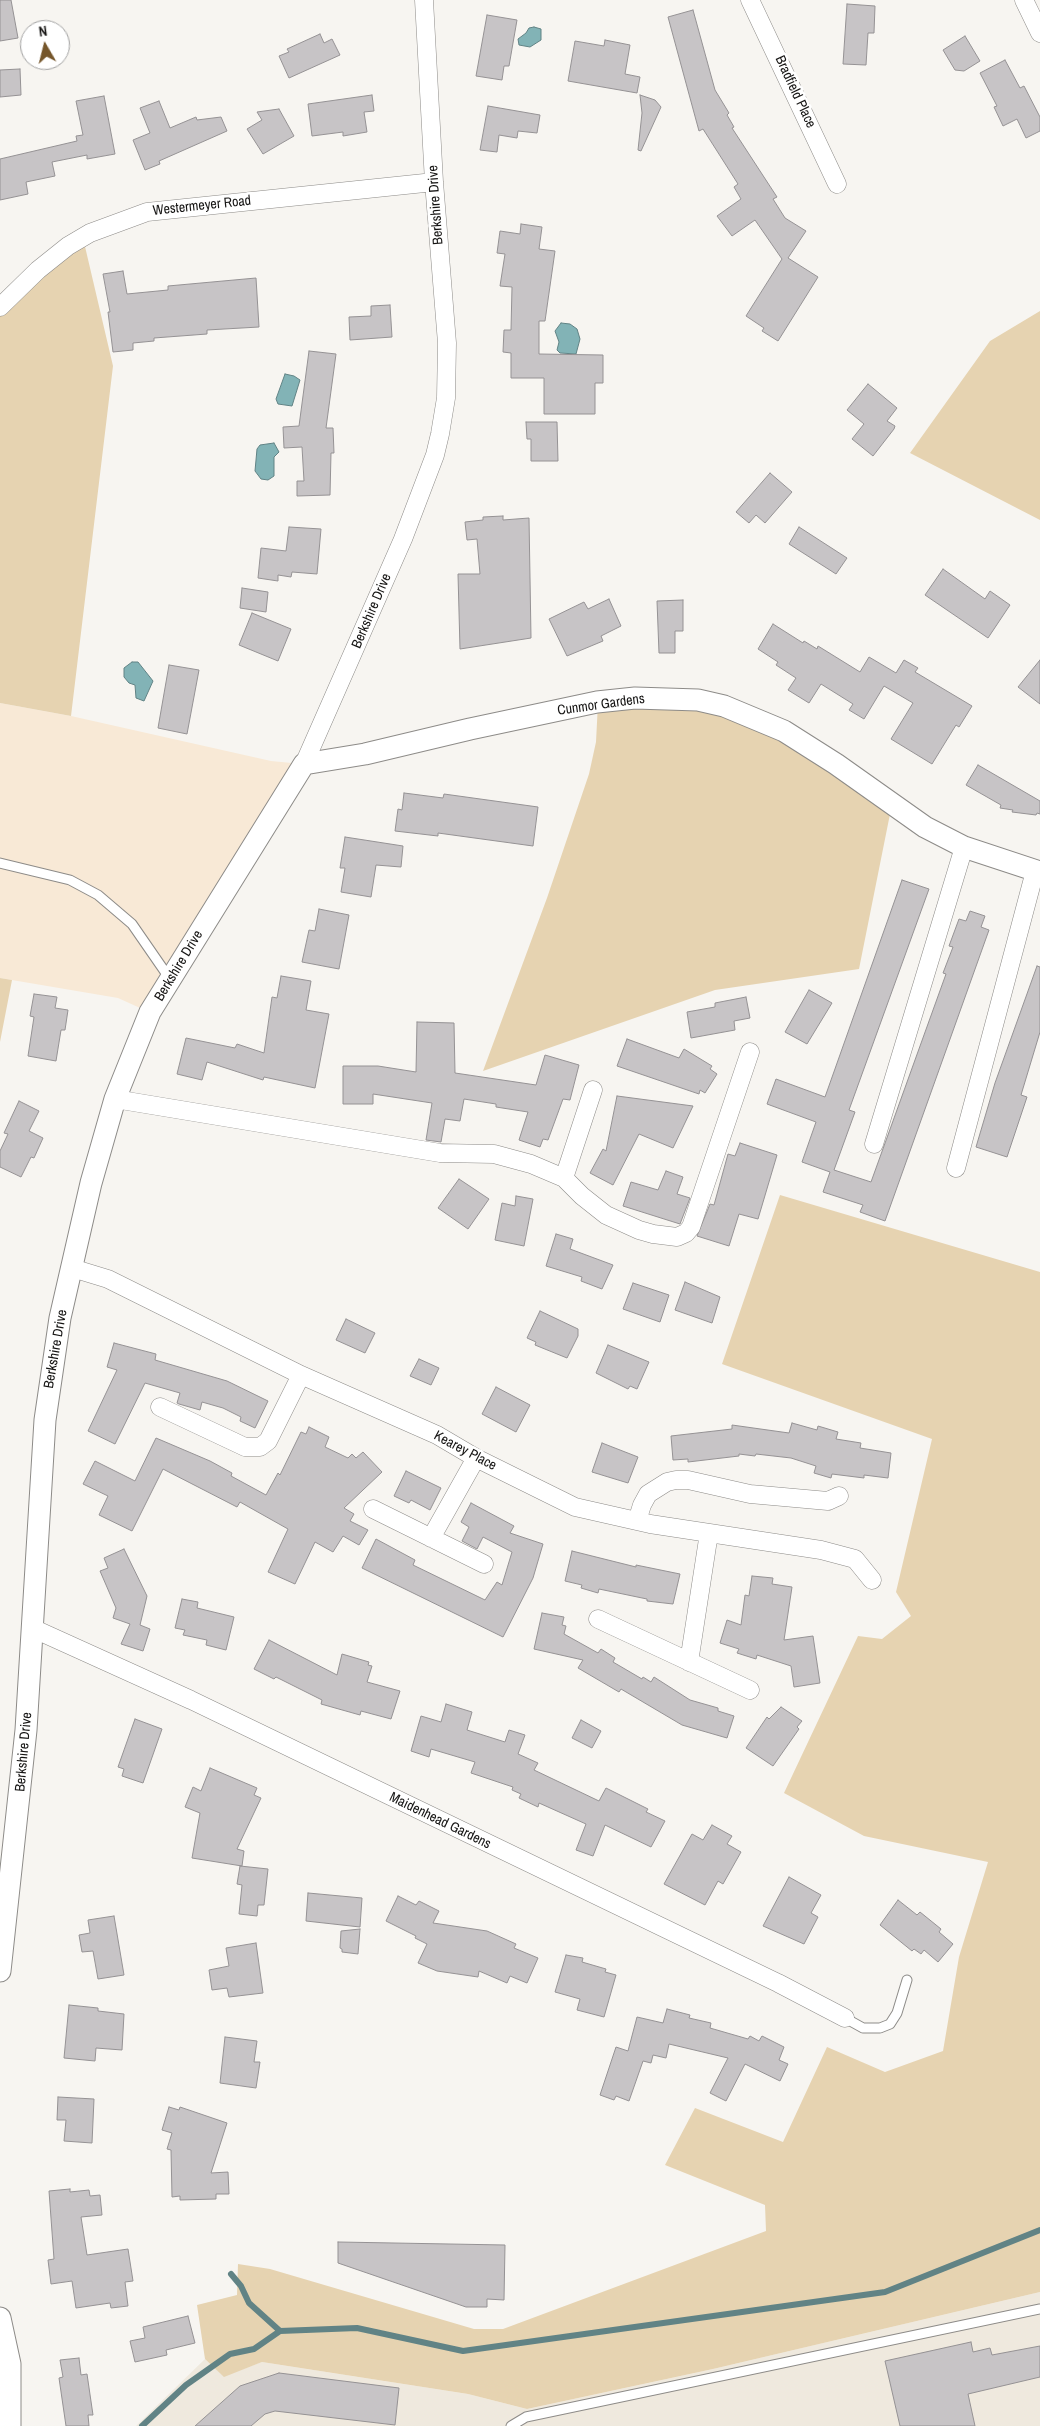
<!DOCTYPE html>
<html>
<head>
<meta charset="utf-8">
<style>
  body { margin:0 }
  #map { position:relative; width:1040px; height:2426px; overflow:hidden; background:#f7f5f1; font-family:"Archivo Narrow",sans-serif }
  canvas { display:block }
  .north { position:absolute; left:20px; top:20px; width:50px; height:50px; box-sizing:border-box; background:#fff; border:1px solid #a1a1a1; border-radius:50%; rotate:352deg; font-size:14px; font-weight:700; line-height:20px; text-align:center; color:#151413 }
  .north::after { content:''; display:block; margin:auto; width:18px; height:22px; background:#75562b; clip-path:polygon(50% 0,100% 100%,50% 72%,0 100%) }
</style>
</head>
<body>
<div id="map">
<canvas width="1040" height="2426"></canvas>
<div class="north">N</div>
</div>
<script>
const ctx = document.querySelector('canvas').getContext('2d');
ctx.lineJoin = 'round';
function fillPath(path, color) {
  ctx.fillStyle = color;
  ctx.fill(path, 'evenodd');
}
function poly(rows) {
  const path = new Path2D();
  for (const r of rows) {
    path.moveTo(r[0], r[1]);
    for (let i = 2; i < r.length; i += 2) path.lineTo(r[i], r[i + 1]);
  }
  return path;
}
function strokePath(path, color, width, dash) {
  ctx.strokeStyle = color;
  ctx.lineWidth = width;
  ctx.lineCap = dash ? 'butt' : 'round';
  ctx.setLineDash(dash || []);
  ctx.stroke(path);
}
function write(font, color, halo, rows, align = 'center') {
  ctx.font = font + ' "Archivo Narrow",sans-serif';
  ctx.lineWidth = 5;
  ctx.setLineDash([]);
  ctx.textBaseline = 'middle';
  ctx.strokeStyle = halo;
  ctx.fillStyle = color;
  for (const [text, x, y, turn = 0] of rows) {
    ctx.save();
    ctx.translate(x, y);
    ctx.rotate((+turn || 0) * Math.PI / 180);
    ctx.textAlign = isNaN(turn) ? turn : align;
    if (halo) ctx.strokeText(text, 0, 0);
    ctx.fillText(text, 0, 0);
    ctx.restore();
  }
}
fillPath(poly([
  [1040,2292,1040,2426,136,2426,205,2359,224,2376,262,2362,468,2394,527,2409,713,2369]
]), '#efe9de');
fillPath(poly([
  [0,703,71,716,271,761,302,764,149,1012,118,998,0,978]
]), '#f8e9d6');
fillPath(poly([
  [83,238,113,366,71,716,0,703,0,308],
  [1040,311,1040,520,910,453,990,341],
  [598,703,726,708,892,804,859,969,715,990,483,1071,547,898,589,774,596,742],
  [0,978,12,980,0,1042],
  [780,1195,1040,1272,1040,2292,713,2369,527,2409,468,2394,262,2362,224,2377,205,2359,197,2305,237,2295,238,2264,270,2269,474,2329,503,2329,766,2231,765,2205,665,2165,695,2108,783,2142,827,2047,885,2072,943,2051,959,1957,988,1862,864,1836,784,1793,858,1636,882,1639,911,1616,896,1592,932,1439,722,1364]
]), '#e6d3b1');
const water = poly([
  [534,27,541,29,541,40,530,47,519,45,518,39,526,33,529,28,534,27],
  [561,323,570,324,577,329,580,339,576,354,560,353,557,350,559,342,555,331,561,323],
  [285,374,294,376,300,380,292,406,278,404,276,399,285,374],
  [274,443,279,452,274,457,274,476,268,480,261,479,255,471,257,449,260,445,274,443],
  [132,662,138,662,153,681,144,701,136,698,135,685,129,683,124,677,124,668,132,662]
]);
fillPath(water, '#82b3b6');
strokePath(water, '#618385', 1);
strokePath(poly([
  [231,2274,241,2286,249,2303,280,2331,357,2328,463,2351,885,2292,1040,2230],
  [142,2426,186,2385,230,2354,254,2349,280,2331]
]), '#618385', 6);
const building = poly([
  [0,0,11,0,18,38,0,41,0,0],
  [847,4,875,6,874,33,868,33,866,65,843,64,847,4],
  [693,10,715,90,729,113,727,115,734,127,732,128,777,197,773,199,785,218,806,231,788,258,818,277,778,341,762,331,764,328,746,316,782,259,755,220,732,236,717,216,741,199,734,187,738,184,703,129,699,131,668,17,693,10],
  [487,15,517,20,509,66,504,66,502,80,476,76,487,15],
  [320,34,324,43,332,39,340,55,289,78,279,56,289,52,287,49,320,34],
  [965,36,980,61,964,71,955,70,943,50,965,36],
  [605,40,630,45,625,74,640,77,637,93,568,81,575,41,604,46,605,40],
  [1005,60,1020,88,1024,86,1040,117,1040,131,1026,138,1017,119,1003,126,994,107,997,106,980,73,1005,60],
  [20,69,21,95,0,97,0,70,20,69],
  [372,95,374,111,364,112,367,132,343,136,343,132,312,136,308,104,372,95],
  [640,95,655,100,661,107,641,151,638,150,642,113,640,95],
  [104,96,115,154,87,159,87,155,52,162,55,176,26,182,28,194,0,200,0,159,77,141,76,136,83,135,76,101,104,96],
  [159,101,170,128,196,117,197,120,221,117,227,131,159,161,160,164,145,170,133,140,150,133,140,108,159,101],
  [488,106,540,115,537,133,518,131,517,138,499,135,497,152,480,150,488,106],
  [279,109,294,136,263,154,247,129,262,120,257,112,279,109],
  [521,224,542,227,539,249,555,251,545,321,539,321,539,354,603,355,603,383,595,383,595,414,544,414,544,378,511,378,511,353,503,352,504,330,511,330,512,287,500,286,505,254,497,253,500,231,520,234,521,224],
  [123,271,127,294,168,290,168,286,256,278,259,327,207,330,207,334,154,338,154,341,133,343,133,350,113,352,108,312,110,312,103,274,123,271],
  [390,305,392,337,350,340,349,317,371,316,371,306,390,305],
  [309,351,336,354,326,428,333,428,334,453,331,453,330,495,297,496,297,481,304,481,302,447,284,448,283,427,299,426,309,351],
  [868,384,897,408,887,421,895,426,894,429,873,456,852,439,864,424,847,410,868,384],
  [526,422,557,422,558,461,531,461,531,439,527,439,526,422],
  [770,473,792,492,765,523,756,515,749,523,736,512,770,473],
  [503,516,503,520,529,518,531,638,460,649,458,574,480,574,477,539,467,540,465,522,483,520,483,517,503,516],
  [289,527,321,529,317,574,292,572,291,577,278,575,278,581,258,578,261,548,286,551,289,527],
  [799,527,847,558,836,574,789,544,799,527],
  [943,569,985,599,990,591,1010,605,988,638,925,595,943,569],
  [242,588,268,592,266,612,240,608,242,588],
  [609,599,621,626,601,636,603,641,567,656,549,619,584,602,588,609,609,599],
  [683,600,683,631,675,631,675,653,659,653,657,601,683,600],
  [252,613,291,629,278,661,239,645,252,613],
  [773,624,803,643,804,641,817,649,818,646,860,672,869,657,896,673,904,660,918,668,915,672,972,706,959,727,956,725,932,764,891,739,913,703,884,686,864,719,849,710,853,704,821,684,809,703,788,690,796,678,776,665,778,662,758,649,773,624],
  [1040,660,1040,704,1018,687,1040,660],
  [169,665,199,670,187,734,158,728,169,665],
  [978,765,1040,801,1040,814,1037,813,1036,815,1012,812,1013,810,1000,808,1001,805,966,785,978,765],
  [404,793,443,798,444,794,538,807,533,846,438,833,438,836,395,831,398,809,402,810,404,793],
  [345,837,403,846,401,867,376,865,371,897,341,892,345,868,340,868,345,837],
  [902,880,929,889,849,1110,855,1112,834,1170,871,1182,946,974,943,973,953,947,949,946,959,919,966,921,970,911,985,916,981,927,989,930,885,1221,860,1212,863,1205,823,1192,830,1172,802,1162,816,1122,767,1104,776,1079,825,1097,902,880],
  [319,909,349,915,339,969,302,962,309,930,315,931,319,909],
  [1037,966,1040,967,1040,1032,1021,1095,1027,1097,1007,1157,976,1147,995,1083,1037,966],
  [281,976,311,981,306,1010,329,1014,315,1088,264,1077,263,1080,207,1062,202,1080,177,1074,186,1038,235,1048,237,1044,264,1053,272,997,277,998,281,976],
  [809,990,832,1003,807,1044,785,1032,809,990],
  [34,994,57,997,55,1008,68,1010,65,1030,61,1030,56,1061,28,1056,34,1017,30,1016,34,994],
  [746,997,750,1018,734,1021,735,1030,691,1038,687,1012,715,1007,715,1003,746,997],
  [417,1022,454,1023,455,1073,536,1085,545,1055,579,1065,570,1100,563,1099,548,1140,543,1139,540,1147,519,1140,528,1112,496,1107,496,1104,464,1099,460,1121,445,1119,441,1142,426,1140,432,1103,373,1094,373,1104,343,1104,343,1066,378,1066,416,1072,417,1022],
  [627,1039,679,1058,684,1049,712,1066,710,1069,717,1074,705,1093,700,1090,699,1094,617,1066,627,1039],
  [617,1096,693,1106,673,1148,639,1134,613,1185,590,1173,603,1149,606,1151,617,1096],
  [19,1101,39,1111,29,1131,43,1138,34,1158,31,1157,21,1177,0,1167,0,1151,8,1134,4,1133,19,1101],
  [740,1143,777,1155,758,1219,739,1214,729,1246,697,1236,710,1204,714,1205,728,1154,735,1156,740,1143],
  [666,1171,683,1177,677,1194,690,1198,680,1224,623,1206,631,1182,658,1190,666,1171],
  [459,1179,489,1199,468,1229,438,1208,459,1179],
  [516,1196,533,1199,524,1246,495,1240,502,1203,515,1206,516,1196],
  [556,1234,573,1239,570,1249,613,1265,602,1289,581,1281,582,1277,546,1266,556,1234],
  [685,1282,720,1297,712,1323,675,1310,685,1282],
  [633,1283,669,1295,660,1322,623,1309,633,1283],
  [540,1311,578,1329,578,1336,567,1358,535,1345,536,1342,527,1338,540,1311],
  [346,1319,375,1333,365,1353,336,1340,346,1319],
  [114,1343,156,1354,155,1360,227,1381,268,1401,255,1428,240,1421,241,1417,223,1408,202,1402,200,1410,179,1404,177,1403,180,1393,145,1383,115,1444,88,1431,117,1370,107,1367,114,1343],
  [608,1345,649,1362,637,1389,630,1386,628,1389,596,1373,608,1345],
  [419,1359,439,1368,431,1385,410,1376,419,1359],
  [496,1387,530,1405,516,1432,482,1414,496,1387],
  [792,1423,817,1430,818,1426,838,1432,836,1439,861,1443,860,1448,891,1453,888,1478,864,1475,864,1478,832,1474,831,1478,814,1473,816,1466,791,1458,756,1454,755,1456,739,1454,739,1456,688,1462,688,1459,673,1460,671,1436,732,1429,732,1425,789,1433,792,1423],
  [309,1427,329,1437,325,1447,348,1458,352,1454,356,1458,363,1452,382,1472,344,1508,354,1514,350,1521,368,1530,359,1545,343,1536,333,1552,315,1542,295,1584,268,1572,288,1529,240,1502,237,1507,163,1469,132,1531,99,1515,108,1496,83,1484,95,1461,135,1481,156,1438,210,1461,232,1473,231,1476,266,1495,278,1473,280,1475,301,1432,306,1434,309,1427],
  [602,1443,638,1457,628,1483,592,1472,602,1443],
  [406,1471,441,1488,430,1510,411,1500,409,1503,394,1496,406,1471],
  [471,1503,514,1526,510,1533,543,1544,533,1578,503,1637,362,1568,376,1539,415,1560,413,1565,485,1600,497,1582,502,1585,512,1552,483,1537,477,1549,462,1541,469,1527,461,1522,471,1503],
  [124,1549,147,1596,140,1625,150,1629,143,1651,121,1644,130,1624,113,1618,116,1608,100,1571,108,1568,104,1558,124,1549],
  [572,1551,636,1567,636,1565,680,1574,673,1604,647,1601,647,1599,599,1589,598,1593,581,1588,582,1585,565,1581,572,1551],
  [752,1576,773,1578,772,1584,792,1587,784,1640,813,1636,820,1683,794,1687,791,1666,757,1655,756,1659,737,1653,739,1649,720,1643,727,1620,741,1625,745,1595,749,1596,752,1576],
  [182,1599,198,1602,197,1608,234,1617,226,1650,206,1645,207,1640,183,1635,185,1630,175,1628,182,1599],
  [542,1613,564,1617,562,1625,566,1626,564,1634,598,1653,601,1649,615,1658,613,1662,642,1679,643,1677,651,1682,654,1677,690,1700,718,1708,718,1711,734,1716,727,1738,682,1725,621,1689,619,1692,578,1668,583,1660,534,1649,542,1613],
  [269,1640,337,1675,342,1654,369,1662,368,1665,372,1666,367,1682,400,1691,391,1719,361,1711,360,1715,321,1704,322,1700,276,1677,274,1679,254,1669,269,1640],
  [446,1704,472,1712,467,1730,505,1742,509,1730,525,1735,518,1754,538,1763,534,1770,599,1801,606,1788,648,1809,646,1812,665,1821,651,1847,605,1825,593,1856,576,1850,586,1824,539,1803,538,1807,519,1798,521,1794,512,1790,513,1787,471,1773,475,1762,431,1749,429,1757,411,1751,421,1716,441,1722,446,1704],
  [781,1707,802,1721,797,1727,799,1729,773,1766,746,1748,767,1717,769,1719,781,1707],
  [135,1719,162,1729,143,1783,122,1776,124,1769,118,1767,135,1719],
  [581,1720,601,1731,592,1748,572,1738,581,1720],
  [210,1768,257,1788,254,1795,261,1798,237,1849,244,1851,242,1866,192,1858,200,1813,185,1807,193,1787,201,1791,210,1768],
  [712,1825,732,1836,727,1844,741,1852,723,1884,718,1881,705,1905,664,1884,692,1834,703,1840,712,1825],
  [240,1866,268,1869,264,1905,258,1905,257,1916,239,1914,242,1885,237,1884,240,1866],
  [789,1877,821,1895,811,1913,818,1917,804,1944,763,1926,789,1877],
  [308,1893,362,1898,360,1927,306,1921,308,1893],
  [398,1896,416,1905,419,1901,439,1911,433,1923,487,1931,516,1944,514,1948,538,1958,527,1983,510,1976,507,1983,479,1971,478,1977,437,1971,418,1963,427,1944,415,1938,416,1936,386,1921,398,1896],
  [898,1900,917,1915,920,1912,941,1929,939,1932,953,1944,938,1962,924,1950,921,1954,914,1949,912,1951,880,1925,898,1900],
  [114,1916,124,1975,98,1979,93,1951,82,1952,79,1935,90,1933,88,1920,114,1916],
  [360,1929,358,1954,342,1952,342,1949,340,1948,341,1931,360,1929],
  [256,1943,263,1993,229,1997,227,1988,212,1990,209,1970,229,1966,226,1948,256,1943],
  [566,1955,583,1958,582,1962,606,1969,605,1972,616,1975,604,2017,577,2010,580,1999,555,1992,566,1955],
  [69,2005,98,2008,98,2011,124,2014,122,2050,96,2048,95,2061,64,2058,69,2005],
  [667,2009,690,2015,689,2018,711,2023,710,2028,748,2039,750,2036,759,2041,762,2036,784,2047,779,2060,788,2064,780,2081,745,2064,726,2101,710,2093,728,2058,669,2044,666,2058,653,2055,651,2063,643,2061,629,2101,616,2096,614,2100,600,2095,616,2047,628,2051,637,2017,663,2023,667,2009],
  [225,2037,257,2041,254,2062,260,2062,256,2088,220,2083,225,2037],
  [58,2097,94,2099,92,2143,64,2141,66,2120,57,2120,58,2097],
  [169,2107,179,2110,180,2107,227,2123,211,2173,228,2172,229,2194,216,2194,216,2199,180,2200,180,2196,172,2197,171,2150,167,2149,172,2133,162,2130,169,2107],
  [70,2189,70,2192,89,2190,90,2196,100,2195,102,2215,81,2217,87,2255,128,2249,133,2281,125,2282,128,2306,111,2308,110,2303,76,2308,72,2281,51,2284,48,2260,54,2259,49,2191,70,2189],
  [338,2242,505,2245,504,2300,487,2299,487,2307,466,2307,338,2263,338,2242],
  [188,2316,195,2343,166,2350,167,2355,135,2362,130,2341,145,2338,143,2327,188,2316],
  [971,2342,973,2352,990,2348,992,2355,1040,2346,1040,2377,968,2394,975,2426,900,2426,885,2361,971,2342],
  [79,2358,81,2375,87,2374,93,2415,88,2415,89,2426,66,2426,59,2378,63,2377,60,2360,79,2358],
  [279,2373,399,2388,395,2425,275,2411,265,2414,251,2426,195,2426,240,2386,279,2373]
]);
fillPath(building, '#c7c4c6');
strokePath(building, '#959294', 1);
const service = poly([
  [0,863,70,880,98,895,132,924,170,979],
  [845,2018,863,2028,880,2028,890,2024,897,2013,907,1980],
  [511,2426,526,2417,1040,2309]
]);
const minor = poly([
  [750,0,837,184],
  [1024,0,1040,33],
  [0,307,38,270,68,246,90,233,147,212,434,182],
  [304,764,403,539,435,455,440,434,446,398,447,343,434,182,424,0],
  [115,1099,440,1153,494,1154,531,1164,564,1178,582,1196,606,1215,639,1230,653,1234,677,1237,686,1233,691,1227,750,1052],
  [874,1144,964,847],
  [956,1168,1035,871],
  [564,1178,593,1090],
  [72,1268,108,1279,301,1375,437,1435,476,1458,575,1507,650,1524,821,1550,855,1559,872,1580],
  [160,1407,245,1447,260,1447,268,1441,301,1375],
  [373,1509,484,1564],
  [637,1521,642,1505,648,1494,667,1482,676,1480,688,1480,750,1494,828,1501,839,1496],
  [431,1538,476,1458],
  [598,1619,750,1690],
  [32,1628,191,1700,778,1983,845,2018],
  [689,1662,709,1533]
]);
const tertiary = poly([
  [0,1971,26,1730,45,1420,60,1318,91,1183,115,1099,150,1012,304,764,365,754,470,729,597,702,635,698,698,700,724,706,784,731,836,764,925,827,964,847,1040,872],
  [0,2318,10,2364,10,2426]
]);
strokePath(service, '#8d8b88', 11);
strokePath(minor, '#8d8b88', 19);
strokePath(tertiary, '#8d8b88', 23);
strokePath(service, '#fff', 9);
strokePath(minor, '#fff', 18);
strokePath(tertiary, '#fff', 21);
write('14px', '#151413', '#fff', [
  ["Bradfield Place",795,92,65],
  ["Berkshire Drive",436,205,-94],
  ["Westermeyer Road",202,206,-6],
  ["Berkshire Drive",372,611,-67],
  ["Cunmor Gardens",601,705,-8],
  ["Berkshire Drive",179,966,-59],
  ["Berkshire Drive",56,1349,-80],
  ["Kearey Place",465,1451,28],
  ["Berkshire Drive",24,1752,-85],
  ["Maidenhead Gardens",440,1821,26]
]);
</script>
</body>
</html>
